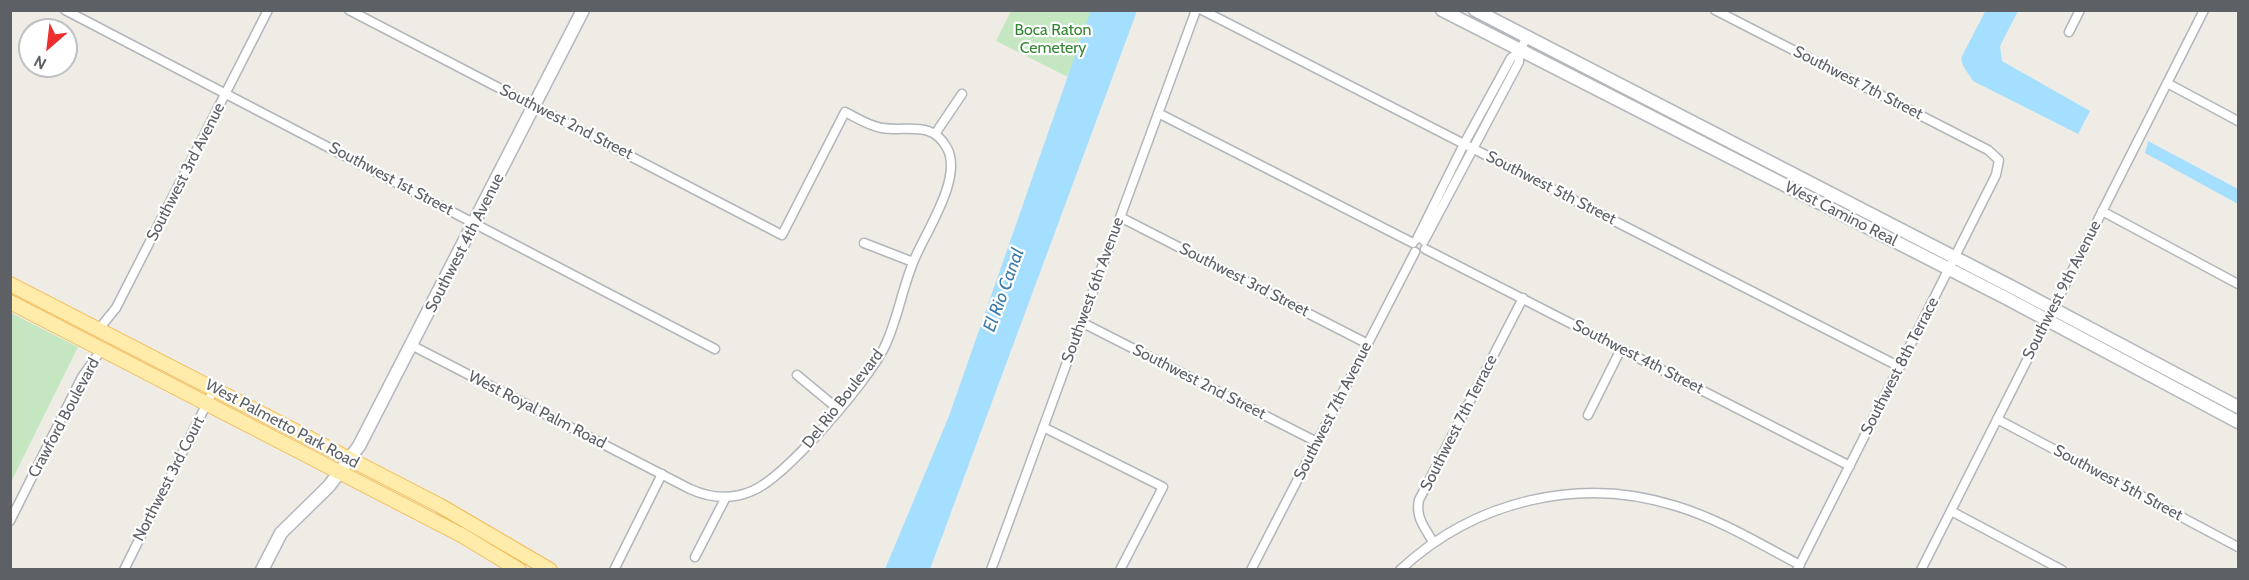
<!DOCTYPE html>
<html>
<head>
<meta charset="utf-8">
<style>
  body { margin:0 }
  #map { position:relative; width:2249px; height:580px; overflow:hidden; background:#efece5; font-family:Cabin,sans-serif }
  canvas { display:block }
  .frame { position:absolute; inset:0; border:12px solid #5d6166; pointer-events:none }
  .north { position:absolute; left:18px; top:18px; width:60px; height:60px; box-sizing:border-box; background:#fff; border:2px solid #bec0c2; border-radius:50%; rotate:208deg; font-size:16px; font-weight:700; line-height:24px; text-align:center; color:#5d6166 }
  .north::after { content:''; display:block; margin:auto; width:21px; height:27px; background:#ed2d2e; clip-path:polygon(50% 0,100% 100%,50% 72%,0 100%) }
</style>
</head>
<body>
<div id="map">
<canvas width="2249" height="580"></canvas>
<div class="frame"></div>
<div class="north">N</div>
</div>
<script>
const ctx = document.querySelector('canvas').getContext('2d');
ctx.lineJoin = 'round';
function paint(path, color) { ctx.fillStyle = color; ctx.fill(path, 'evenodd'); }
function strokePath(path, color, width, dash) { ctx.strokeStyle = color; ctx.lineWidth = width; ctx.lineCap = dash ? 'butt' : 'round'; ctx.setLineDash(dash || []); ctx.stroke(path); }
function label(font, color, halo, rows, align = 'center') {
  ctx.font = font + ' Cabin,sans-serif'; ctx.lineWidth = 4.5; ctx.setLineDash([]); ctx.textBaseline = 'middle'; ctx.strokeStyle = halo; ctx.fillStyle = color; for (const [text, x, y, turn = 0] of rows) {
    ctx.save(); ctx.translate(x, y); ctx.rotate((+turn || 0) * Math.PI / 180); ctx.textAlign = isNaN(turn) ? turn : align; if (halo) ctx.strokeText(text, 0, 0); ctx.fillText(text, 0, 0); ctx.restore();
  }
}
paint(new Path2D(`
  M1011,11H1091L1068,77L996,41Z
  M11,313L78,347L11,482Z`), '#c4e7c1');
paint(new Path2D(`
  M1091,10L1137,11L930,569H885L949,416Z
  M1986,10L2018,11L2000,46L2002,61L2090,111L2078,134L1973,81L1963,66L1961,58Z
  M2148,141L2238,189V204L2145,153Z`), '#a5dfff');
const street = new Path2D(`
  M65,10L715,349
  M349,10L782,235L845,112C857,118 869,126 882,128C907,132 932,120 947,148C963,177 927,230 915,258C902,287 898,320 884,348C867,382 786,477 752,491C731,500 710,498 690,489L413,346
  M1202,10L1900,367
  M1715,10L1988,150L1999,160L1996,175L1797,570
  M2069,32L2080,10
  M2167,83L2238,121
  M1158,113L1413,243
  M935,134L962,94
  M2102,211L2238,284
  M1120,217L1368,344
  M1417,239L1464,144L1511,58L1519,53
  M1424,241L1519,62V53L1526,38
  M864,243L913,262
  M1425,249L1850,466
  M1081,322L1317,442
  M98,330L116,308L268,10
  M797,375L838,409
  M1588,415L1621,349
  M1997,419L2238,547
  M1043,427L1163,487L1120,570
  M1951,511L2062,570
  M10,521L82,377L102,349
  M1433,542C1425,528 1415,517 1419,500L1523,298
  M695,557L726,497
  M124,570L214,389
  M614,570L662,474
  M991,570L1196,10
  M1251,570L1415,252
  M1400,570C1474,501 1579,475 1676,506C1719,519 1760,544 1800,565
  M1921,570L2204,10`);
const secondary = new Path2D(`
  M1442,10L2006,298L2238,422
  M1475,10L2012,287L2238,407
  M262,570L281,533L329,486L359,446L583,10`);
const primary = new Path2D(`
  M10,284L439,505L550,570
  M10,302L463,536L519,570`);
strokePath(street, '#b2b6ba', 11);
strokePath(secondary, '#b4b8bd', 15);
strokePath(primary, '#f4bc59', 16);
strokePath(street, '#fff', 8);
strokePath(secondary, '#fff', 12);
strokePath(primary, '#ffebaa', 14);
label('16px', '#368633', '#fff', [
  ["Boca Raton",1053,30],
  ["Cemetery",1053,48]
]);
label('16px', '#5d6166', '#fff', [
  ["Southwest 7th Street",1858,83,27],
  ["Southwest 2nd Street",566,122,27],
  ["Southwest 3rd Avenue",186,172,-63],
  ["Southwest 1st Street",391,179,28],
  ["Southwest 5th Street",1551,188,27],
  ["West Camino Real",1841,214,27],
  ["Southwest 4th Avenue",465,243,-63],
  ["Southwest 3rd Street",1244,280,27],
  ["Southwest 6th Avenue",1093,290,-70],
  ["Southwest 9th Avenue",2062,290,-63],
  ["Southwest 4th Street",1638,357,27],
  ["Southwest 8th Terrace",1900,366,-63],
  ["Southwest 2nd Street",1199,382,27],
  ["Del Rio Boulevard",843,399,-52],
  ["West Royal Palm Road",537,410,27],
  ["Southwest 7th Avenue",1333,411,-63],
  ["Crawford Boulevard",64,418,-62],
  ["Southwest 7th Terrace",1459,423,-63],
  ["West Palmetto Park Road",282,424,28],
  ["Northwest 3rd Court",169,479,-63],
  ["Southwest 5th Street",2118,483,28]
]);
label('italic 18px', '#3c7bab', '#fff', [
  ["El Rio Canal",1004,290,-70]
]);
</script>
</body>
</html>
